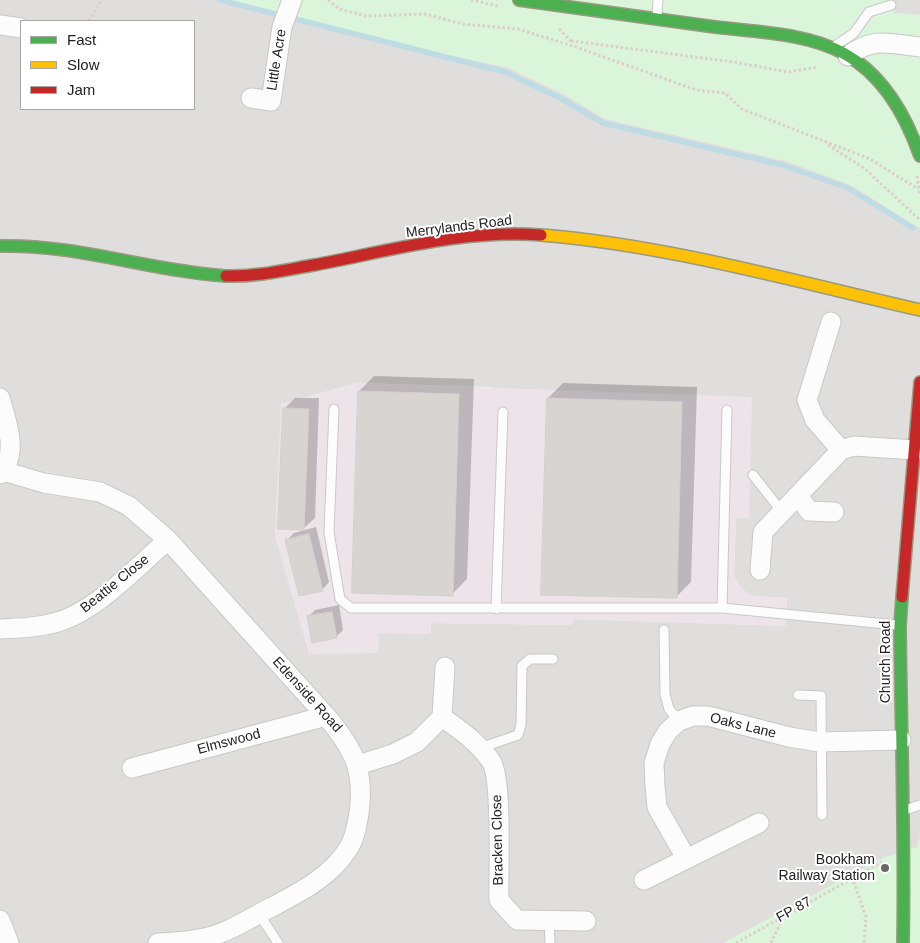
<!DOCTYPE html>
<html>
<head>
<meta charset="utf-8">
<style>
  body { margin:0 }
  #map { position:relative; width:920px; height:943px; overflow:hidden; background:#f0eeeb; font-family:Arial,sans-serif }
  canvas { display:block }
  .legend { position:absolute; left:20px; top:20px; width:175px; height:90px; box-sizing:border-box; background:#fff; border:1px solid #a7a7a7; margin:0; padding:6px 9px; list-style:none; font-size:15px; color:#222 }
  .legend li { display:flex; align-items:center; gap:10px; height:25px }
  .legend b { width:25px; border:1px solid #a7a7a7 }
</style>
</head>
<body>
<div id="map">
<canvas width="920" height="943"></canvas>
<ul class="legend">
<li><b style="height:6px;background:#4caf50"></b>Fast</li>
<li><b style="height:6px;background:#ffc107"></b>Slow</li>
<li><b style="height:6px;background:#c62828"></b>Jam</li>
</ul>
</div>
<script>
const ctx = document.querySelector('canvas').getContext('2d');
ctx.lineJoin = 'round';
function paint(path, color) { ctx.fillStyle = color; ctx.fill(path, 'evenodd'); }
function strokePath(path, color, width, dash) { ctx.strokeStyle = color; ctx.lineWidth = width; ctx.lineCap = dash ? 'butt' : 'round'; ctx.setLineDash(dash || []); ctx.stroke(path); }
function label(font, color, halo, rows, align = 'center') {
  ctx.font = font + ' Arial,sans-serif'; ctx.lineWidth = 4; ctx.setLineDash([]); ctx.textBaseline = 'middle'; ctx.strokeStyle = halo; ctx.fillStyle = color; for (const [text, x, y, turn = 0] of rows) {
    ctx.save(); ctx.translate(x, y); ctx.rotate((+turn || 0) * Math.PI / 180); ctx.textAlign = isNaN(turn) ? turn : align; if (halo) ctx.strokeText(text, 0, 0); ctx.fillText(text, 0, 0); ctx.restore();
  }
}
paint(new Path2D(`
  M0,0H231L404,45L509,68L565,95L606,119L786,161L851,185L920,228V943H0ZM21,21H194V109H21ZM357,383L492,387L749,518L736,517L734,576L741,589L752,596L787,598L786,626L573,619L572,625L431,623L430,634L378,633V653L281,404Z
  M895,0H920V15L893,13Z`), '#dfdedc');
paint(new Path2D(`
  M357,383L752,397L749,518H736L734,576L741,588L752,596L787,598L786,626L573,619L572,625L431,623V634L379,633L378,653L309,654L275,536L281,404Z`), '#ede4e9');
paint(new Path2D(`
  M231,0H895L894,13L920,15V228L851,185L786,161L606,119L565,95L509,68L404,45Z
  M920,836V943H723L882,858L917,847Z`), '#daf5da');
paint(new Path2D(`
  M920,568V836L919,837L916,699Z`), '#e0dfde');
paint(new Path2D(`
  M374,376L474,379L467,579L452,594L359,391Z
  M563,383L697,387L691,582L676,597L548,398Z
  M295,398H319L315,518L303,529L284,409Z
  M316,527L329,582L322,590L287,540L294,533Z
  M339,605L343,630L336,637L308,617L315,610Z`), '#0003');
strokePath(new Path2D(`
  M220,0L505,72L560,98L603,123L782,165L848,188L913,228`), '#bfdbe3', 5.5);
const building = new Path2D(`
  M358,391L459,394L453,596L352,593Z
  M547,398L682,402L677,598L541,595Z
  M283,408L309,409L304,530L278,529Z
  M309,534L323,591L299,596L285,540Z
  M332,612L337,638L312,643L307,616Z`);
paint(building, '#d7d4d2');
strokePath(building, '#d3d0cc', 1);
const lane = new Path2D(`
  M657,16L658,0
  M835,46L854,33L869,12L891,5
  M334,409L329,532L340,599L351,608H722L897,625
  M753,475L782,512
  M722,608L727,410
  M496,609L503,412
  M664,630L665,694L669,709L679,721
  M798,695L821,696L822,815
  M480,748L518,735L521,725L522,666L530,659H553
  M905,810L920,805
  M259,914L278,943
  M549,920L550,943`);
const street = new Path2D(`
  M0,25L21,28
  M848,56C874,36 890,44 920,47
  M251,98L271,101L282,27L292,0
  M831,322L807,400L815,420L841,450
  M0,398C7,422 19,454 0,474
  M3,471L44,483L100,492L129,506L168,540L326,716C353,748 365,769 359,813C357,825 355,839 348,849C330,878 295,895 266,910C247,920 225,934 204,938C189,942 173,942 158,943
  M799,497L809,511L834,512
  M760,570L763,532L841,450L854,446L915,450
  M0,629C18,628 36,628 54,623C96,612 135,568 168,540
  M442,717L445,667
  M358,765L393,754L417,742L442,717C460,730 478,742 491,761C503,779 498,873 499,900L517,920L586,921
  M132,768L326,716
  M686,858L657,807L655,786L654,763L660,744L668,731L679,721L693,716H708L789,737L820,742L901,740
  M644,880L759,823
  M0,920L9,943`);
const fast = new Path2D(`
  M519,0C584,9 650,18 715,27C757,32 807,33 845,54C883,75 906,116 920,156
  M0,246C77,244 150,271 226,276
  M902,597L900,626C901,732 905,837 903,943`);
const slow = new Path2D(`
  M541,235C667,245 797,282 920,310`);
const jam = new Path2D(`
  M226,276C256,277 285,270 314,265C389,251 464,229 541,235
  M902,597L920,382`);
strokePath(lane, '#c9c8c7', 11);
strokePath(street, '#c9c8c7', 21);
strokePath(fast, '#999a82', 14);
strokePath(slow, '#999a82', 14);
strokePath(jam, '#999a82', 14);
strokePath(new Path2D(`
  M328,0L339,9L367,16L425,14L463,24L518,29L576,47L696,90L725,93L742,109L870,159L918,189
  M471,0L498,6
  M89,21L101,0
  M559,29L572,42
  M571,41L734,62L788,72L818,67
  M828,145L864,168L920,220
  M917,176L920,195
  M852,877L866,917L864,943
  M736,943L882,862
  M771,943L784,915`), '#dccecd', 3, [2.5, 2.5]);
strokePath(lane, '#fdfcfc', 9);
strokePath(street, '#fdfcfc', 19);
strokePath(fast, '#4caf50', 11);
strokePath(slow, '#ffc107', 11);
strokePath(jam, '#c62828', 11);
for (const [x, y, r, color] of [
  [885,868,5,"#6a6968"]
]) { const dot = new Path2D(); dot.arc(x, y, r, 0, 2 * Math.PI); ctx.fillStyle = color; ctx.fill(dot); strokePath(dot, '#fff', 2); }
label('14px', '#222', '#fff', [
  ["Little Acre",277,60,-81],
  ["Merrylands Road",459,227,-7],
  ["Beattie Close",115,584,-39],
  ["Church Road",886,662,-90],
  ["Edenside Road",307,695,48],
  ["Oaks Lane",743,726,14],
  ["Elmswood",229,742,-15],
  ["Bracken Close",498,840,-91],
  ["FP 87",794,910,-29]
]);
label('14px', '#222', '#fff', [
  ["Bookham",875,860],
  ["Railway Station",875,876]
], 'right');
</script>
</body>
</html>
